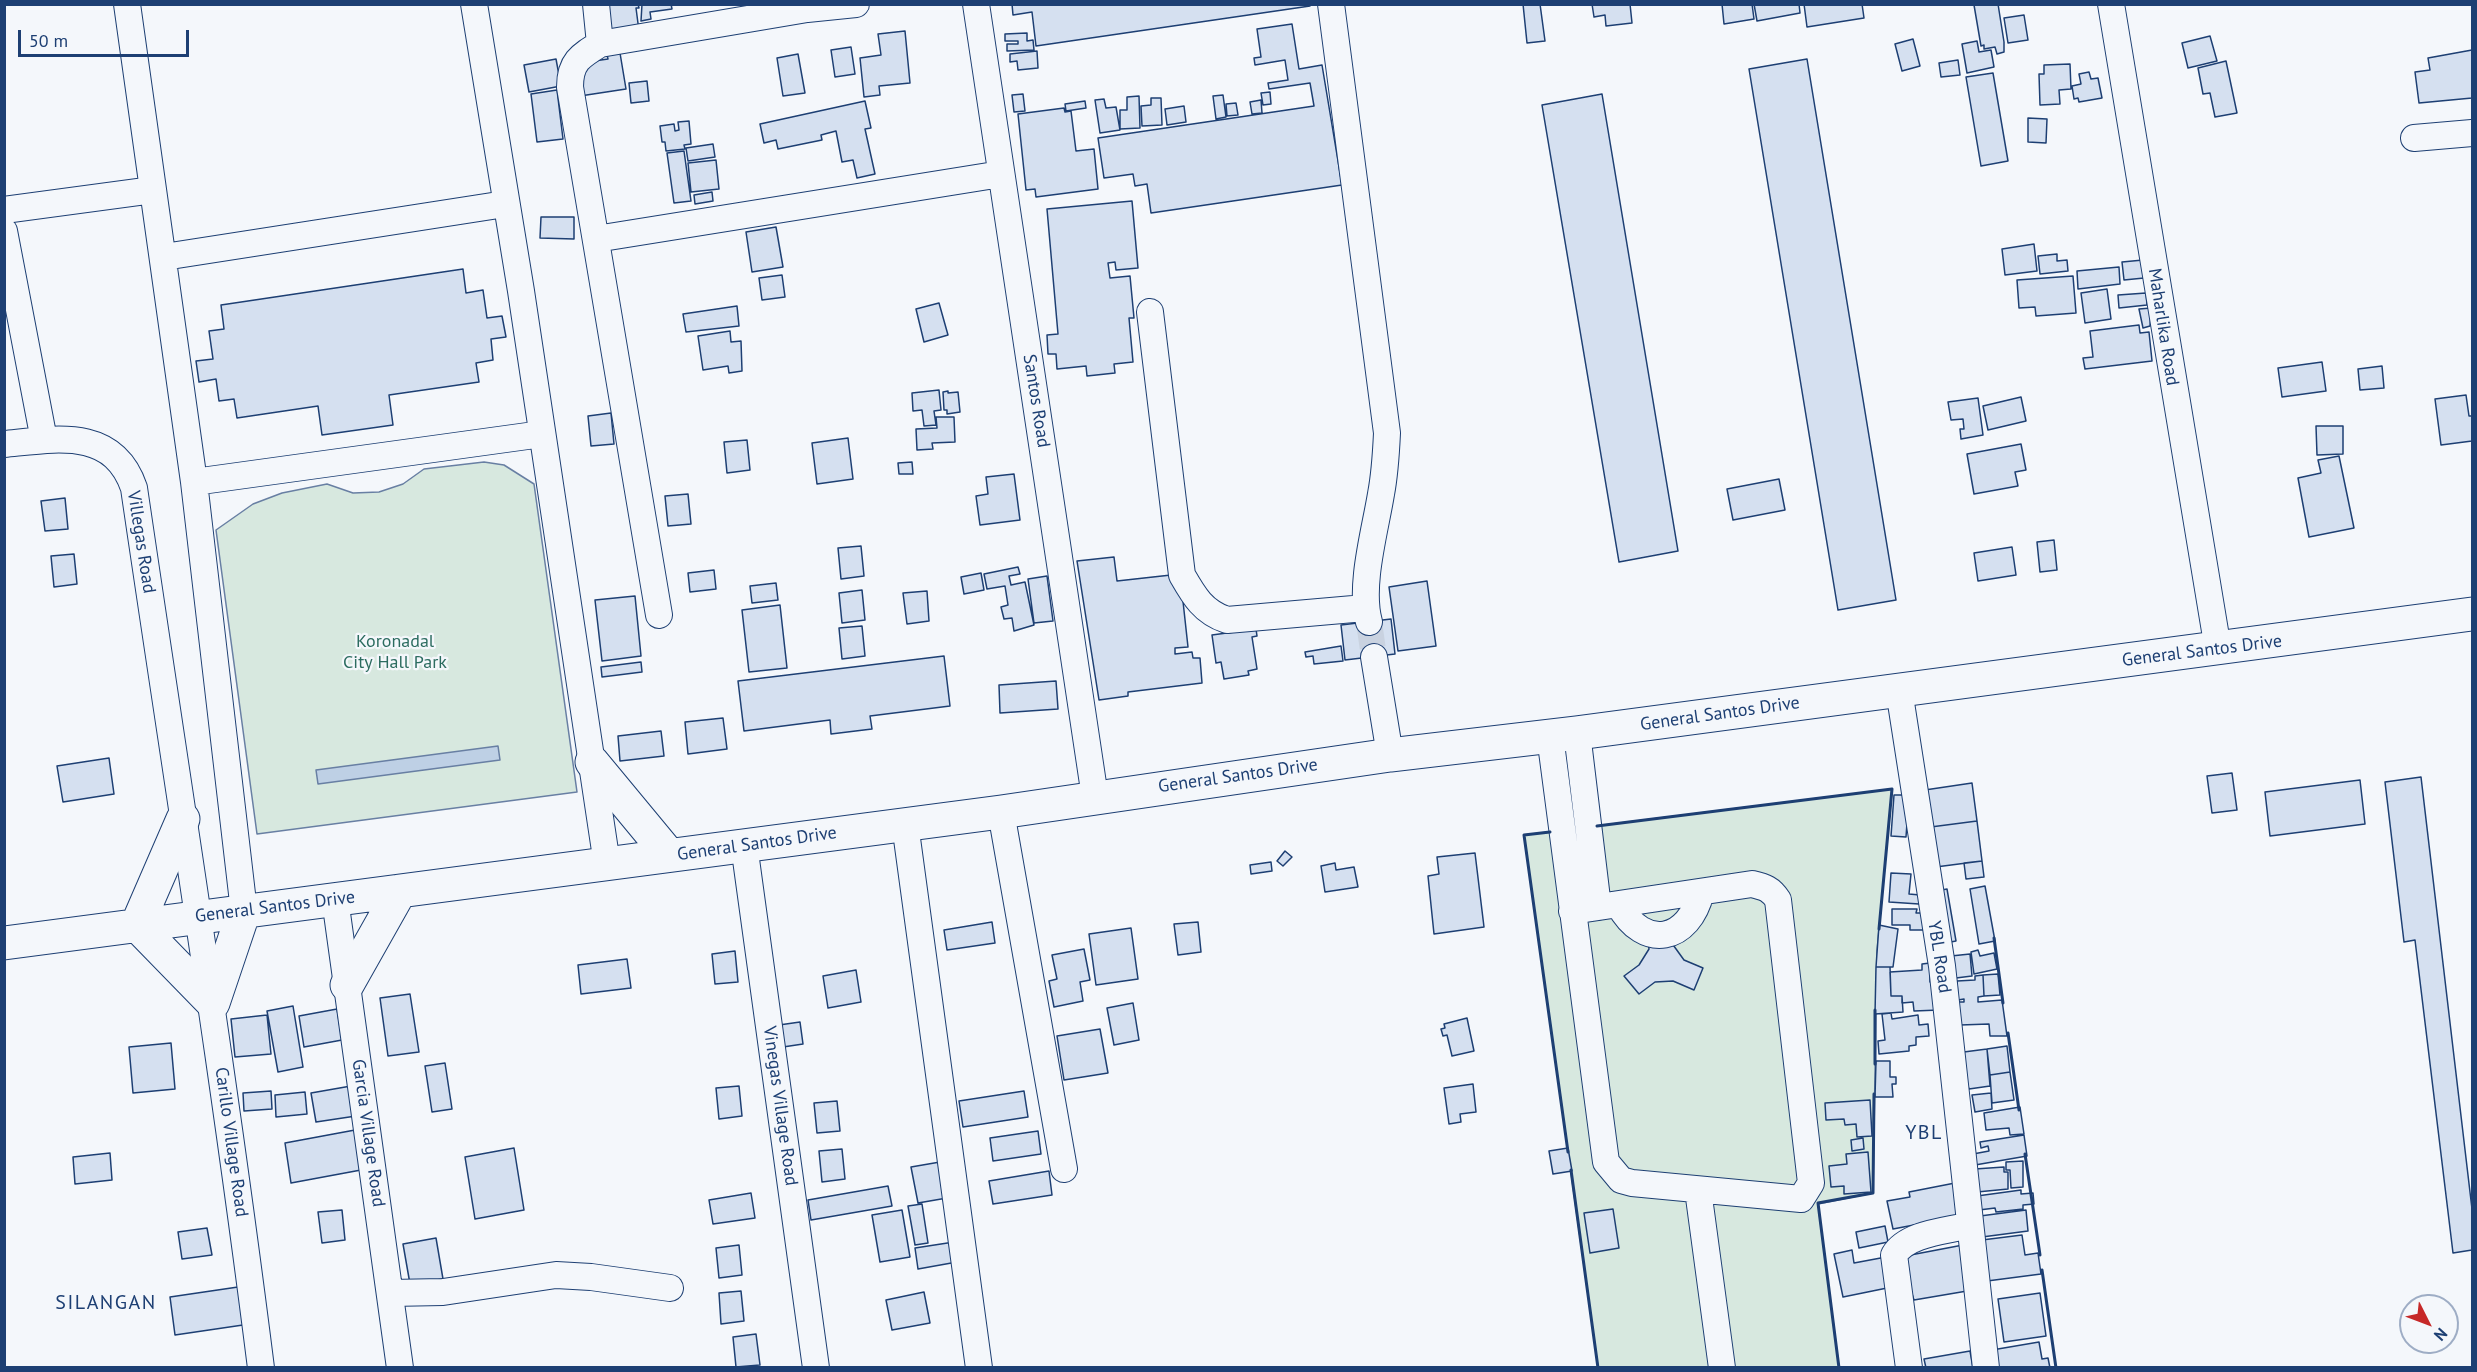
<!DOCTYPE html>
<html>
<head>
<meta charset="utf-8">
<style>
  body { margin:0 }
  #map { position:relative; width:2477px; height:1372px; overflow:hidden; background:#f4f7fb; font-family:"PT Sans",sans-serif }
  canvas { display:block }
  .frame { position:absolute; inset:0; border:6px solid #1d3f73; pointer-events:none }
  .north { position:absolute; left:2399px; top:1294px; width:60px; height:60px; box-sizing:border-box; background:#f4f7fb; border:2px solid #9eadc5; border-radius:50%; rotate:132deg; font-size:16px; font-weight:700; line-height:24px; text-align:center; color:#1d3f73 }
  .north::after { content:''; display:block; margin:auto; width:21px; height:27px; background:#c62828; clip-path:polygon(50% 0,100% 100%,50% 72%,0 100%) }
  .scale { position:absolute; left:18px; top:30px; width:171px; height:27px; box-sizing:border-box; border:3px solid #1d3f73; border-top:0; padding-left:8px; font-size:18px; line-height:21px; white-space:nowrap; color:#1d3f73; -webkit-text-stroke:4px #f4f7fb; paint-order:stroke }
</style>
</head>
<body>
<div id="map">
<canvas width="2477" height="1372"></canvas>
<div class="frame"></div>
<div class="north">N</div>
<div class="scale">50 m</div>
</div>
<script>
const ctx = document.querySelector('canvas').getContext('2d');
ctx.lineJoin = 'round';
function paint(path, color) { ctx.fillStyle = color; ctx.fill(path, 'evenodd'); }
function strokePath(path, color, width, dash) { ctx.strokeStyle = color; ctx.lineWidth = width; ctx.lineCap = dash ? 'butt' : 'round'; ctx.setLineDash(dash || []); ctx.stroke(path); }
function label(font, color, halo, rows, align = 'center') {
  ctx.font = font + ' "PT Sans",sans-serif'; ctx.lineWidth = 4.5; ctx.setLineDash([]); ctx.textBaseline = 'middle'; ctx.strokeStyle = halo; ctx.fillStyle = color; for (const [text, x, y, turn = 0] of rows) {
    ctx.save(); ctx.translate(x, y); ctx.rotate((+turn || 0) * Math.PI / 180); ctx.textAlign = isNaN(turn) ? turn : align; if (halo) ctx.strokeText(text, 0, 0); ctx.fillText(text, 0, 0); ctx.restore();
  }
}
const green = new Path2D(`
  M484,462L504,465L534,484L577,792L257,834L216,530L253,504L282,493L327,484L353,493L379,492L403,484L424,469Z
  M1892,789L1877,951L1873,1193L1818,1204L1839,1367H1598L1524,835Z`);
paint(green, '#d7e8df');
strokePath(green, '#687fa3', 1.5);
const water = new Path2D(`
  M498,746L500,760L318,784L316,770Z`);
paint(water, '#bed0e5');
strokePath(water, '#687fa3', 1.5);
const building = new Path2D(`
  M603,4H638L639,8H636L639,31L608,35Z
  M642,4H671L672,9L650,12L651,19L641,21Z
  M1012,4H1310V6L1036,46L1032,12L1013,15Z
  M1523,4H1540L1545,41L1527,43Z
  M1592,4H1630L1632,23L1606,26L1605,15L1594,17Z
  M1722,4H1752L1754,19L1724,24Z
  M1754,4H1799L1800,13L1757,21Z
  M1804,4H1862L1864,18L1807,27Z
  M1998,4L2004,42V52L1997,54L1995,47L1984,49V45L1981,46L1974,5Z
  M2024,15L2028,40L2008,43L2004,18Z
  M1292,24L1299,69L1322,65L1342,185L1151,213L1147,184L1135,186L1133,174L1104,178L1098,138L1314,106L1310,83L1269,89L1268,83L1288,80L1285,60L1255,65L1254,58L1261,57L1257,29Z
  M905,31L910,83L879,86L880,95L864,97L860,58L881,55L878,34Z
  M1027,33V41L1033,40L1034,50L1007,51V44H1018V41H1005V34Z
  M2210,36L2217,61L2188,68L2182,43Z
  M1913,39L1920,66L1902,71L1895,44Z
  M1977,41L1979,52L1991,50L1994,67L1967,73L1962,44Z
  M851,47L855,74L835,77L831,50Z
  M2472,50V98L2419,103L2415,72L2430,70L2428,58Z
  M1037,51L1038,68L1018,70L1017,61L1010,62V54Z
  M620,53L626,89L580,96V63L608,59L607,55Z
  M798,54L805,93L783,96L777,58Z
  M556,59L561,86L529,92L524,65Z
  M1807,59L1896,600L1838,610L1749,69Z
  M1958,60L1960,75L1941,77L1939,63Z
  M2226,61L2237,113L2215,117L2210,93L2203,94L2198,68Z
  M2070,64L2071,89L2059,90L2060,104L2040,105L2039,74H2044V65Z
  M2089,72L2091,79L2098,78L2102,98L2079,102L2078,98L2074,99L2072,86L2081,84L2079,74Z
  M1993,73L2008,161L1981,166L1966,77Z
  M647,81L649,101L631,103L629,83Z
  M557,90L563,139L537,142L531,94Z
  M1270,92L1271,104L1263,105L1261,93Z
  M1023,94L1025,111L1014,112L1012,95Z
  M1602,94L1678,551L1619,562L1542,105Z
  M1223,95L1226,117L1216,119L1213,96Z
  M1139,96L1140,128L1120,129V110H1127V97Z
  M1151,98H1161L1162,125L1142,126L1141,106L1151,105Z
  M1104,99L1106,108L1116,107L1120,130L1100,133L1095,100Z
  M1261,100L1262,113L1252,114L1250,102Z
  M865,101L871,128L865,129L875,174L857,178L853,160L842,162L836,131L821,135L822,140L778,149L776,140L764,143L760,124Z
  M1085,101L1086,108L1066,111L1065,104Z
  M1236,103L1238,115L1227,116L1226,104Z
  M1184,106L1186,122L1167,125L1165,109Z
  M1064,108L1065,112L1071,111L1076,151L1094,149L1098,189L1036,197L1035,189L1026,190L1018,114Z
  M2028,118L2047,119L2046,143L2028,142Z
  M689,121L691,144L684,145L685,149L666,151L665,142H662L660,126L674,124L675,131L679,130L678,122Z
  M713,144L715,157L688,161L686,148Z
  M684,151L691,201L674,203L667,153Z
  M716,160L719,189L691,192L688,163Z
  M712,192L713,201L695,204L694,195Z
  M1132,201L1138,268L1116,270L1115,262L1108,263L1110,278L1130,276L1134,318H1129L1133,362L1114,364L1115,373L1087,376L1086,366L1057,369L1056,354H1048L1047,335L1058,334L1047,209Z
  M541,217H574V239L540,238Z
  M776,227L783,267L752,272L746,232Z
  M2034,244L2037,271L2005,275L2002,249Z
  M2057,254V261L2067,260L2068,271L2040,274L2038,256Z
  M2143,260L2144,278L2124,280L2122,262Z
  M2119,267L2120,284L2078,289L2077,271Z
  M463,269L466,293L483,290L487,318L502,316L506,337L491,339L493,360L476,363L479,382L389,395L393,425L322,435L318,406L237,418L234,399L219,401L216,379L199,382L196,361L213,359L209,331L224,329L221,305Z
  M782,275L785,297L762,300L759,278Z
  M2073,276L2076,313L2036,316L2035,307L2019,308L2017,280Z
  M2107,289L2111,319L2085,323L2081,293Z
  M2146,293L2147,305L2119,308L2118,295Z
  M939,303L948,335L924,342L916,309Z
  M737,306L739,326L686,332L683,314Z
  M2151,308L2150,326L2143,328L2139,309Z
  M2139,325L2140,333L2149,332L2152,361L2085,369L2083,358L2093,357L2090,331Z
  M730,331L731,342L741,341L742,371L729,373L728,366L703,370L698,336Z
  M2322,362L2326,391L2282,397L2278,368Z
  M2382,366L2384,388L2360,390L2358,369Z
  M939,390L941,410L934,411L936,425L924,426L922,410L913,411L912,393Z
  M948,391V393L958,392L960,412L947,414V410H944L943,392Z
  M2466,395L2469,416H2472V441L2441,445L2435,399Z
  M2021,397L2026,421L1988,430L1983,406Z
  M1978,398L1983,435L1961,439L1960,429H1964L1963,419L1951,420L1948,402Z
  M611,413L614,444L591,446L588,416Z
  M936,417H954L955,442L932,443L933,449L917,450L916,429L937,428Z
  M2316,426H2343V454L2317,455Z
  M848,438L853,479L817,484L812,443Z
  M747,440L750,470L727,473L724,442Z
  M2021,444L2026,470L2015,472L2018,486L1974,494L1967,454Z
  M2339,456L2354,528L2309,537L2298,478L2321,473L2318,460Z
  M912,462L913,474H899L898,463Z
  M1014,474L1020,520L980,525L976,496L988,494L986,477Z
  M1779,479L1785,510L1733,520L1727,489Z
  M688,494L691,524L668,526L665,496Z
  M65,498L68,529L45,531L41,501Z
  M2054,540L2057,570L2040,572L2037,542Z
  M861,546L864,576L841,579L838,548Z
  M2012,547L2016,575L1978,581L1974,553Z
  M74,554L77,584L54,587L51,556Z
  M1114,557L1117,581L1180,574L1188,647L1175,648V654L1192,652L1193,658H1200L1202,683L1128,692V696L1099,700L1077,561Z
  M1018,567L1020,574L1009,576L1011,585L1025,582L1034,625L1014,631L1012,618L1004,619L1001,607L1008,605L1005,586L987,589L984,574Z
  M714,570L716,589L690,592L688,573Z
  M981,573L984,590L964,594L961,577Z
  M1047,576L1053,621L1034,623L1028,579Z
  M1427,581L1436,646L1398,651L1389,587Z
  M776,583L778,600L752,603L750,586Z
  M862,590L865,620L842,623L839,593Z
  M927,591L929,621L907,624L903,593Z
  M635,596L641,656L602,661L595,600Z
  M780,605L787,668L749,672L742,610Z
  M1391,619L1395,654L1345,660L1341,625Z
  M862,626L865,656L842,659L839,628Z
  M1256,629L1257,636L1252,637L1257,669L1248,671L1249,675L1224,679L1221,662L1216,663L1212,635Z
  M1341,646L1343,661L1314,664L1313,656L1306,657L1305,652Z
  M944,656L950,706L870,716L872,729L831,734L830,720L744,731L738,681Z
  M641,662L642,672L602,677L601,667Z
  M1056,681L1058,709L1000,713L999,685Z
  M723,718L727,749L688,754L685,722Z
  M661,731L664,756L620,761L618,736Z
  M109,758L114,794L63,802L57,766Z
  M2232,773L2237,810L2212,813L2207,776Z
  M2421,777L2472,1209V1250L2453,1253L2415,940L2404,942L2385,782Z
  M2360,780L2365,824L2270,836L2265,792Z
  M1972,783L1977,821L1923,828L1918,791Z
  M1894,795H1909L1906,837L1891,836Z
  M1977,821L1982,861L1928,868L1923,828Z
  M1285,851L1292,857L1283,866L1277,861Z
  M1475,853L1484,927L1434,934L1428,876L1439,874L1437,857Z
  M1982,861L1984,877L1966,879L1964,863Z
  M1271,862L1272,871L1251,874L1250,865Z
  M1335,863L1336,870L1354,867L1358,887L1325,892L1321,866Z
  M1891,873L1911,874L1909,894L1920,895L1919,904L1889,902Z
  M1985,886L1995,941L1979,944L1970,889Z
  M1947,889L1956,941L1940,944L1931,892Z
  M1892,909H1917L1916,913H1925V930H1910V925H1892Z
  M992,922L995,943L947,950L944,930Z
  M1198,922L1201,952L1178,955L1174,924Z
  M1879,925L1898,929L1893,967H1876Z
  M1646,926L1671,942L1684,960L1703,968L1694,990L1673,981L1655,982L1639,994L1624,976L1639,965L1649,949Z
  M1131,928L1138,979L1096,985L1089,934Z
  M1084,949L1090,980L1080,982L1083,1001L1054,1007L1049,981L1057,979L1052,955Z
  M1978,950L1980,956L1994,953L1997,969L1974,974L1971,952Z
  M735,951L738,982L715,984L712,954Z
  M1970,954L1972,976L1948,979L1951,956Z
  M627,959L631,988L581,994L578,965Z
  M1930,963V982L1937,981L1939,1010L1914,1011L1913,1002L1902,1003V996H1891L1890,972L1922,970V964Z
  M1876,967H1890L1891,996H1902L1903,1012L1875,1014Z
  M856,970L861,1002L828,1008L823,976Z
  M1998,974L2000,995L1984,996L1983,975Z
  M1983,975L1984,996L1978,997V1002L2002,1000L2007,1036H1990L1989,1024L1960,1025L1958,1002H1964V999L1958,1000L1957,981L1975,980V976Z
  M410,994L419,1052L388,1056L380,998Z
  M1133,1003L1139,1040L1114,1045L1107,1008Z
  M293,1006L303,1067L278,1072L267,1011Z
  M337,1009L342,1040L304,1047L299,1016Z
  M1891,1013L1892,1019L1918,1015L1919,1025L1928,1024L1929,1036L1916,1037V1045L1909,1046V1051L1879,1054L1878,1041L1885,1040L1882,1014Z
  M267,1015L271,1054L235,1057L231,1019Z
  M1467,1018L1474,1051L1452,1056L1447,1035L1443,1036L1441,1029L1445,1028L1444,1024Z
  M800,1022L803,1044L783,1047L779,1025Z
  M1100,1029L1108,1073L1064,1080L1057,1036Z
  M171,1043L175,1089L133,1093L129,1047Z
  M2007,1046L2010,1072L1990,1075L1987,1049Z
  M1987,1049L1990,1086L1969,1089L1956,1053Z
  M1876,1061H1890V1077H1896V1084H1892L1893,1097H1875Z
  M445,1063L452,1109L432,1112L425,1066Z
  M2010,1072L2014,1100L1992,1103L1990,1075Z
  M1473,1084L1476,1112L1460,1114L1461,1122L1449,1124L1444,1088Z
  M351,1086L356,1116L316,1122L311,1093Z
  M739,1086L742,1116L719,1119L716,1088Z
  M271,1091L272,1109L244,1111L243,1093Z
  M1024,1091L1028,1117L963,1127L959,1101Z
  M305,1092L307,1114L276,1117L275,1095Z
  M1991,1093L1992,1109L1975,1112L1972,1095Z
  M1870,1100L1872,1136L1857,1137L1856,1124L1845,1125L1844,1119L1826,1120L1825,1103Z
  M837,1101L840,1131L817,1133L814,1103Z
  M2020,1107L2024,1134L2010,1135L2009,1128L1986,1130L1984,1113Z
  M355,1130L361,1170L291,1183L285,1143Z
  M1038,1131L1041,1154L993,1161L990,1138Z
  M2024,1135L2027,1156L1975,1165L1973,1154L1989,1151L1988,1146L1981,1148L1980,1142Z
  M1863,1138L1864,1149L1852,1151L1851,1140Z
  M514,1148L524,1210L475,1219L465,1157Z
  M1568,1148L1572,1171L1553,1174L1549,1151Z
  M842,1149L845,1179L822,1182L819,1151Z
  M1868,1152L1871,1192L1844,1194V1186L1831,1187L1829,1166L1847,1164L1846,1154Z
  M110,1153L112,1180L75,1184L73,1157Z
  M2023,1161V1187L2011,1188L2010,1170H2006V1162Z
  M940,1162L947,1198L918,1203L911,1167Z
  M2004,1167V1172H2008V1189L1977,1192L1975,1169Z
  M1049,1171L1052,1195L993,1204L989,1181Z
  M1955,1183L1961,1216L1893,1229L1887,1201L1910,1197L1909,1192Z
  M888,1186L892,1206L811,1220L808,1200Z
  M2021,1190V1194L2033,1193L2034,1204L2023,1205V1209L1996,1212L1995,1208L1979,1210L1977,1196Z
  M751,1193L755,1218L713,1224L709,1200Z
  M922,1204L928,1243L915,1245L908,1206Z
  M1613,1209L1619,1248L1590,1253L1584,1213Z
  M342,1210L345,1240L322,1243L318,1212Z
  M902,1210L910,1257L880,1262L872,1215Z
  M2026,1210L2028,1231L1982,1237L1980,1216Z
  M1885,1226L1888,1242L1859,1248L1856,1232Z
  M207,1228L212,1255L182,1259L178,1232Z
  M2022,1235L2025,1255L2038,1253L2041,1274L1987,1281L1982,1240Z
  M436,1238L443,1279L410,1284L403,1244Z
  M954,1242L957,1262L918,1269L915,1248Z
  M739,1245L742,1275L719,1278L716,1248Z
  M1963,1245L1973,1290L1914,1300L1900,1257Z
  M1852,1250L1854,1263L1886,1257L1892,1287L1843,1297L1834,1254Z
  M238,1287L243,1325L175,1335L170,1297Z
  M741,1291L744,1321L721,1324L719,1293Z
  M924,1292L930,1323L892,1330L886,1300Z
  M2040,1293L2046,1336L2004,1342L1998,1299Z
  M756,1334L760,1365L736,1367L733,1337Z
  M2039,1342L2042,1359L2048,1358L2050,1368H1995L1992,1350Z
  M1970,1351L1973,1368H1926L1924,1359Z`);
paint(building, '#d5e0f0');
strokePath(building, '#1d3f73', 1.5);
strokePath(new Path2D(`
  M1369,622L1374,657`), '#c9d2e0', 26, [26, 13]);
const minor = new Path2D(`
  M127,4L194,482L244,911
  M474,4L521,291L607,864
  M596,4L600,44L807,9L856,4
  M976,4L1095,797
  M1331,4L1387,433C1386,454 1385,473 1381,494C1375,531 1359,586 1369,622
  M2111,4L2218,649
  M600,44C580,56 570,62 570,87L659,615
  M2414,138L2472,133
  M4,210L153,190
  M4,231L44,440
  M596,239L1001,174
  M164,257L505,204
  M1150,312L1182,575C1194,596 1203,612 1227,620L1365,608
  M4,444C56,439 113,427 134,488C177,781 224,1074 261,1368
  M194,482L542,434
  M1374,657L1390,755
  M1899,690L1942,966L1986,1368
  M1577,733L1598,907
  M1550,736L1606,1162L1621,1180L1632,1183L1801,1199L1811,1183L1778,900C1771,889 1765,887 1752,884L1572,911
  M1001,812L1064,1169
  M905,824L979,1368
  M744,845L816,1368
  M335,899L400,1368
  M1619,905C1644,951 1689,942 1701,892
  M1698,1190L1722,1368
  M390,1293L443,1292L556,1275L591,1277L670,1288
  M1909,1368L1894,1255C1907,1233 1947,1231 1970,1225`);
const highway = new Path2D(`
  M592,762L669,855
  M137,925L213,1003L244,911
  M137,925L183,819
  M4,943L1001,812L1390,755L1577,733L2472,614
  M347,985L400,891`);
strokePath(minor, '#1d3f73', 28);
strokePath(highway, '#1d3f73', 35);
strokePath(minor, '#f4f7fb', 26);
strokePath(highway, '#f4f7fb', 33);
strokePath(new Path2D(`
  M1597,826L1892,789L1879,929
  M1550,832L1524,835L1568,1152
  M1994,938L2003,1003
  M2008,1033L2019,1110
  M1875,1064V1010
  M2025,1154L2040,1255
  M1571,1170L1598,1368
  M2042,1270L2056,1368
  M1839,1368L1818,1203L1873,1193L1874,1094`), '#1d3f73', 3);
label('18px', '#1d3f73', '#f4f7fb', [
  ["Maharlika Road",2163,327,81],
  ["Santos Road",1036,401,81],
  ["Villegas Road",141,542,81],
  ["General Santos Drive",2202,651,-7],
  ["General Santos Drive",1720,714,-8],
  ["General Santos Drive",1238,776,-8],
  ["General Santos Drive",757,844,-8],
  ["General Santos Drive",275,907,-7],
  ["YBL Road",1939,957,81],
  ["Vinegas Village Road",780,1106,82],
  ["Garcia Village Road",368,1133,82],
  ["Carillo Village Road",231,1142,82]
]);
label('18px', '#2c6c60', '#f4f7fb', [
  ["Koronadal",395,642],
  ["City Hall Park",395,663]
]);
ctx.letterSpacing = '1.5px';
label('20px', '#1d3f73', '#f4f7fb', [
  ["YBL",1924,1133],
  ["SILANGAN",106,1303]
]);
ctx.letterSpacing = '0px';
</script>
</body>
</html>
